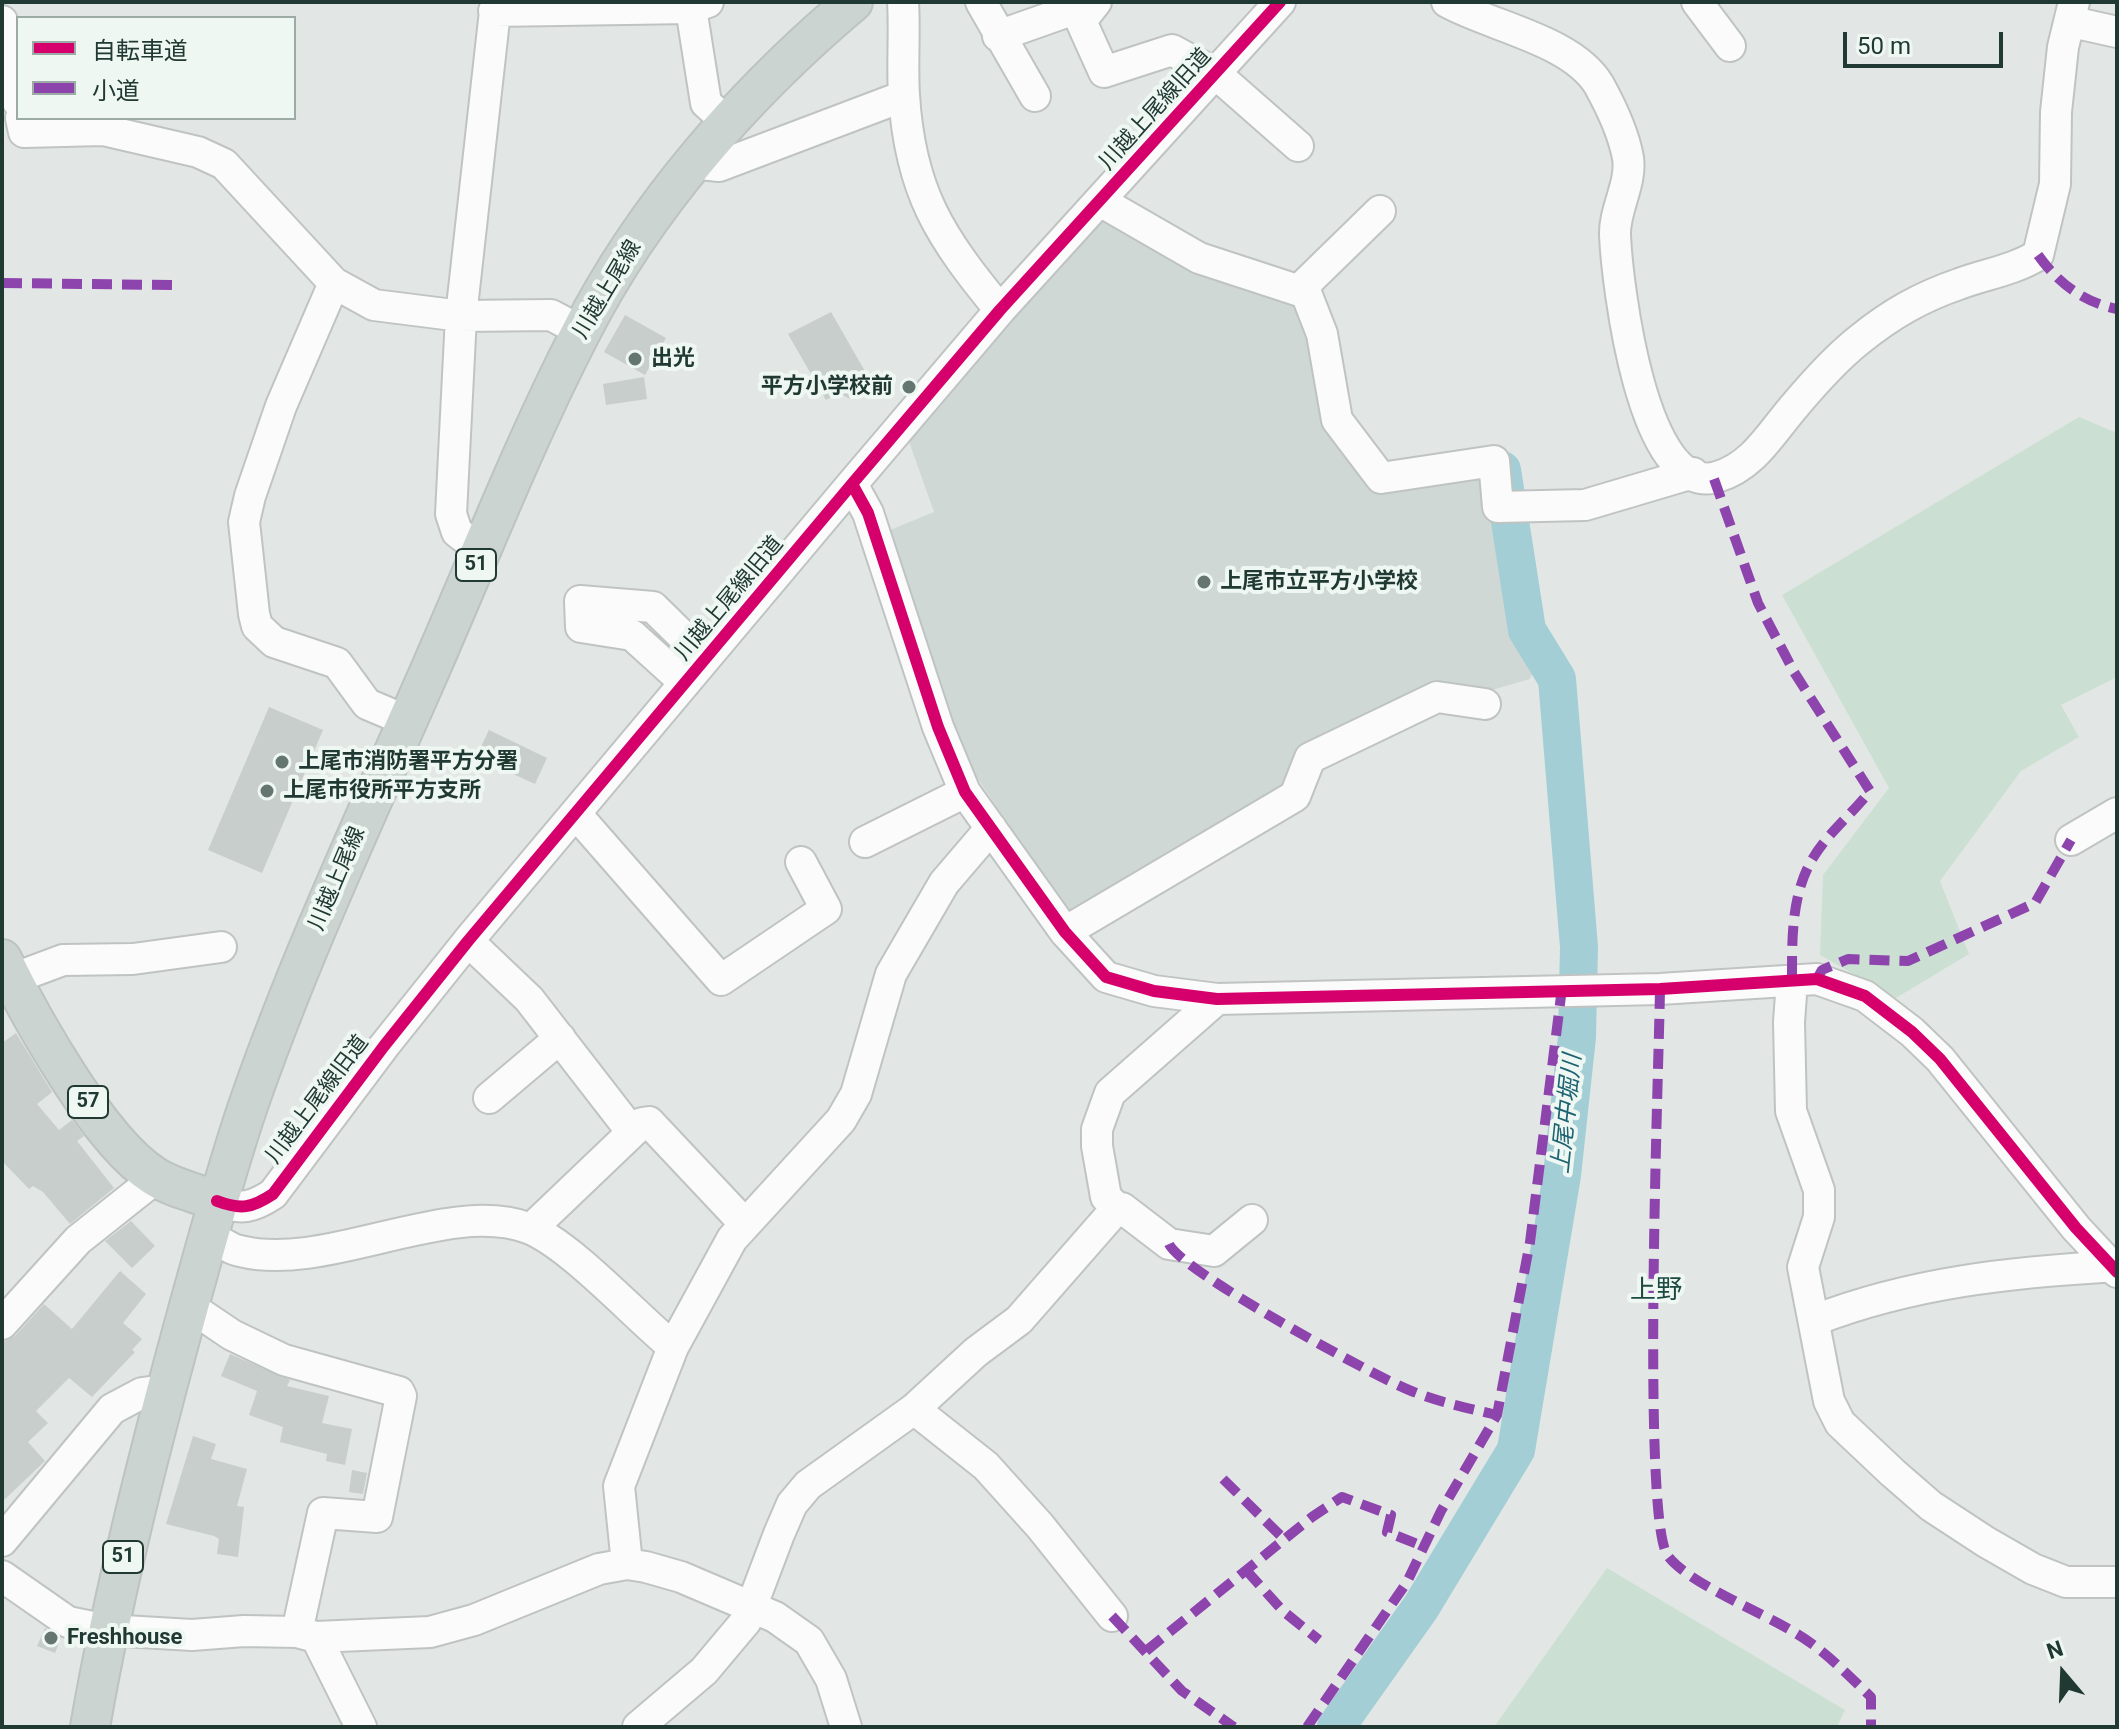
<!DOCTYPE html>
<html>
<head>
<meta charset="utf-8">
<style>
  body { margin:0 }
  #map { position:relative; width:2119px; height:1729px; overflow:hidden; background:#e2e7e5; font-family:Roboto,"Noto Sans JP",sans-serif }
  canvas { display:block }
  .frame { position:absolute; inset:0; border:4px solid #213933; pointer-events:none }
  .legend { position:absolute; left:16px; top:16px; width:280px; height:104px; box-sizing:border-box; background:#eff7f3; border:2px solid #9daba6; margin:0; padding:10px 14px; list-style:none; font-size:24px; color:#213933 }
  .legend li { display:flex; align-items:center; gap:16px; height:40px }
  .legend b { width:40px; border:2px solid #9daba6 }
  .north { position:absolute; left:2023px; top:1633px; width:80px; height:80px; -webkit-text-stroke:6px #eff7f3; paint-order:stroke; rotate:341deg; font-size:22px; font-weight:700; line-height:32px; text-align:center; color:#213933 }
  .north::after { content:''; display:block; margin:auto; width:28px; height:36px; background:#213933; clip-path:polygon(50% 0,100% 100%,50% 72%,0 100%) }
  .scale { position:absolute; left:1843px; top:32px; width:160px; height:36px; box-sizing:border-box; border:4px solid #213933; border-top:0; padding-left:10px; font-size:24px; line-height:28px; white-space:nowrap; color:#213933; -webkit-text-stroke:6px #eff7f3; paint-order:stroke }
</style>
</head>
<body>
<div id="map">
<canvas width="2119" height="1729"></canvas>
<div class="frame"></div>
<ul class="legend">
<li><b style="height:10px;background:#d6006c"></b>自転車道</li>
<li><b style="height:10px;background:#8e44ad"></b>小道</li>
</ul>
<div class="north">N</div>
<div class="scale">50 m</div>
</div>
<script>
const ctx = document.querySelector('canvas').getContext('2d');
ctx.lineJoin = 'round';
function paint(path, color) { ctx.fillStyle = color; ctx.fill(path, 'evenodd'); }
function strokePath(path, color, width, dash) { ctx.strokeStyle = color; ctx.lineWidth = width; ctx.lineCap = dash ? 'butt' : 'round'; ctx.setLineDash(dash || []); ctx.stroke(path); }
function label(font, color, halo, rows, align = 'center') {
  ctx.font = font + ' Roboto,"Noto Sans JP",sans-serif'; ctx.lineWidth = 8; ctx.setLineDash([]); ctx.textBaseline = 'middle'; ctx.strokeStyle = halo; ctx.fillStyle = color; for (const [text, x, y, turn = 0] of rows) {
    ctx.save(); ctx.translate(x, y); ctx.rotate((+turn || 0) * Math.PI / 180); ctx.textAlign = isNaN(turn) ? turn : align; if (halo) ctx.strokeText(text, 0, 0); ctx.fillText(text, 0, 0); ctx.restore();
  }
}
paint(new Path2D(`
  M1101,219L1300,303L1379,485L1485,474L1514,633L1534,669L1530,679L1316,741L1287,792L1073,921L958,749L925,658L890,530L934,512L907,436Z`), '#cfd8d5');
paint(new Path2D(`
  M2079,417L2117,433V677L2061,705L2079,737L2021,771L1940,881L1969,954L1896,998L1820,955L1823,875L1889,788L1782,595Z
  M1607,1568L1845,1710L1837,1727H1494Z`), '#cbe0d2');
strokePath(new Path2D(`
  M1336,1727L1421,1607L1516,1450L1562,1175L1577,1037L1579,947L1557,679L1527,630L1502,470`), '#a3ced5', 38);
paint(new Path2D(`
  M831,312L870,380L853,390L850,399L839,393L826,400L788,334Z
  M625,315L666,338L645,375L604,352Z
  M644,377L647,399L606,405L603,384Z
  M269,707L323,730L262,873L208,850Z
  M489,730L547,758L535,784L476,757Z
  M16,1033L52,1092L37,1104L59,1130L72,1120L84,1136L77,1141L114,1188L70,1224L43,1192L33,1186L29,1189L2,1161V1043Z
  M131,1221L155,1246L132,1268L105,1241Z
  M120,1271L146,1294L123,1323L142,1339L132,1350L135,1352L92,1397L69,1378L36,1411L48,1423L28,1442L45,1461L2,1502V1343L15,1336L44,1304L72,1329Z
  M230,1354L290,1380L287,1386L329,1396L322,1423L352,1429L345,1465L326,1461L327,1454L280,1442L283,1427L249,1415L257,1391L221,1376Z
  M193,1436L216,1444L211,1459L247,1469L237,1506L244,1507L238,1557L217,1554L219,1539L214,1536L166,1524Z
  M352,1470L367,1473L363,1494L349,1492Z
  M45,1628L61,1638L55,1653L37,1646Z`), '#c8cecc');
const minor = new Path2D(`
  M903,2C905,33 902,64 904,95C910,192 940,237 1000,310
  M981,2L1035,96
  M1096,2L1081,21L1104,72L1172,50L1216,74L1298,146
  M1447,2C1492,27 1572,40 1599,85C1610,105 1624,135 1628,158C1632,183 1614,210 1615,235C1617,282 1642,499 1717,477C1752,467 1770,435 1792,409C1812,385 1835,359 1859,340C1891,314 1921,297 1959,284C1986,274 2014,270 2038,255L2055,184L2056,112L2063,47L2074,2
  M1697,2L1730,46
  M691,8L706,103L728,123
  M494,11L691,8L708,2
  M2,21L18,102
  M2072,22L2117,32
  M998,36L1080,7L1087,9
  M21,118L24,132L103,130L198,152L224,164L334,283L374,305L461,316L551,315L581,331
  M692,163L719,166L904,96
  M1100,201L1199,258L1306,293L1322,334L1337,420L1381,478L1494,461L1498,507L1585,505L1693,473
  M334,283L281,406L250,496L244,522L254,614L257,626L274,642L337,663L367,704L407,721
  M1299,290L1380,211
  M852,484L868,513L938,727L965,792L1065,932L1106,977L1154,991L1217,999L1660,989L1817,979L1865,996L1912,1032L1940,1059L2076,1228L2117,1272
  M482,551L457,532L451,514L461,316L496,2
  M685,683L632,635L581,627L580,601L653,607L705,658
  M576,814L721,980L826,909L801,862
  M2071,840L2117,813
  M865,842L965,792
  M1065,932L1295,796L1310,758L1437,697L1485,704
  M468,941L529,999L632,1132
  M12,979L63,960L133,959L221,947
  M1792,981L1789,1022L1791,1111L1819,1190V1217L1803,1267L1829,1401L1840,1423L1893,1473L1931,1506L1986,1542L2033,1569L2066,1582H2117
  M489,1098L560,1038
  M217,1201C241,1210 252,1208 273,1194L384,1046L468,941L852,484L1000,310L1280,2
  M1117,1208H1122L1169,1244L1214,1251L1252,1220
  M531,1229L642,1123L649,1122L745,1224
  M208,1234C218,1240 229,1249 240,1251C326,1273 447,1198 528,1228C570,1244 635,1316 673,1347
  M189,1306L232,1335L284,1360L399,1392L401,1396L377,1517L323,1513L297,1632
  M1815,1320C1913,1282 2013,1272 2117,1266
  M2,1324L78,1240L156,1178
  M914,1409L986,1466L1040,1526L1112,1616
  M2,1541L112,1409L142,1393L165,1390
  M627,1564L619,1486L673,1347L732,1239L841,1120L856,1094L891,974L944,883L991,828
  M2,1576L68,1622L107,1630L192,1635L244,1631L297,1632L316,1637L430,1632L474,1620L599,1569L627,1564L646,1567L681,1577L775,1617L809,1641L831,1679L846,1727
  M316,1637L361,1727
  M638,1727L704,1671L746,1621L779,1534L792,1504L808,1485L914,1409L976,1352L1019,1320L1117,1208L1106,1197L1097,1146V1129L1110,1093L1217,999`);
const major = new Path2D(`
  M2,959C31,1018 99,1141 154,1176C172,1188 197,1193 217,1201
  M90,1727C115,1584 151,1445 189,1306C208,1238 226,1170 249,1103C300,957 365,818 427,677C477,563 523,445 580,334C644,207 745,93 853,2`);
strokePath(minor, '#bfc4c2', 34);
strokePath(major, '#bcc3c1', 42);
strokePath(minor, '#fbfbfb', 30);
strokePath(major, '#ccd4d2', 38);
strokePath(new Path2D(`
  M2038,255C2058,283 2083,302 2117,309
  M2,283L172,285
  M1714,479L1758,603L1794,672L1870,791C1852,814 1828,833 1813,858C1791,894 1792,940 1792,981
  M1817,979L1822,970L1848,959L1908,961L2035,903L2071,840
  M1660,989C1659,1065 1641,1521 1668,1556C1688,1583 1761,1612 1792,1631C1821,1647 1847,1674 1871,1697V1727
  M1169,1244C1181,1271 1372,1375 1409,1390C1437,1402 1468,1408 1497,1415
  M1223,1479L1284,1539
  M1246,1570L1283,1611L1319,1640
  M1112,1616L1182,1691L1234,1727
  M1146,1651L1312,1517L1342,1497L1391,1515L1387,1532L1425,1547
  M1307,1727L1407,1582L1441,1511L1497,1415L1530,1242L1562,988`), '#8e44ad', 10, [20, 10]);
strokePath(new Path2D(`
  M852,484L868,513L938,727L965,792L1065,932L1106,977L1154,991L1217,999L1660,989L1817,979L1865,996L1912,1032L1940,1059L2076,1228L2117,1272
  M217,1201C241,1210 252,1208 273,1194L384,1046L468,941L852,484L1000,310L1280,2`), '#d6006c', 12);
for (const [x, y, r, color] of [
  [635,359,8,"#657671"],
  [909,387,8,"#657671"],
  [1204,582,8,"#657671"],
  [282,762,8,"#657671"],
  [267,791,8,"#657671"],
  [51,1638,8,"#657671"]
]) { const dot = new Path2D(); dot.arc(x, y, r, 0, 2 * Math.PI); ctx.fillStyle = color; ctx.fill(dot); strokePath(dot, '#eff7f3', 3); }
for (const [x, y, w] of [
  [476,565,40],
  [88,1102,40],
  [123,1557,40]
]) { const box = new Path2D(); box.roundRect(x - w / 2, y - 16, w, 32, 6); ctx.fillStyle = '#eff7f3'; ctx.fill(box); strokePath(box, '#213933', 2); }
label('bold 20px', '#213933', null, [
  ["51",476,565],
  ["57",88,1102],
  ["51",123,1557]
]);
label('22px', '#213933', '#eff7f3', [
  ["川越上尾線旧道",1156,110,-48],
  ["川越上尾線",608,290,-59],
  ["川越上尾線旧道",730,599,-50],
  ["川越上尾線",338,879,-67],
  ["川越上尾線旧道",318,1100,-53]
]);
label('bold 22px', '#213933', '#eff7f3', [
  ["出光",651,359],
  ["平方小学校前",893,387,"right"],
  ["上尾市立平方小学校",1220,582],
  ["上尾市消防署平方分署",298,762],
  ["上尾市役所平方支所",283,791],
  ["Freshhouse",67,1638]
], 'left');
label('italic 24px', '#1d6472', '#eff7f3', [
  ["上尾中堀川",1568,1114,-84]
]);
label('26px', '#1d4a40', '#eff7f3', [
  ["上野",1656,1291]
]);
</script>
</body>
</html>
